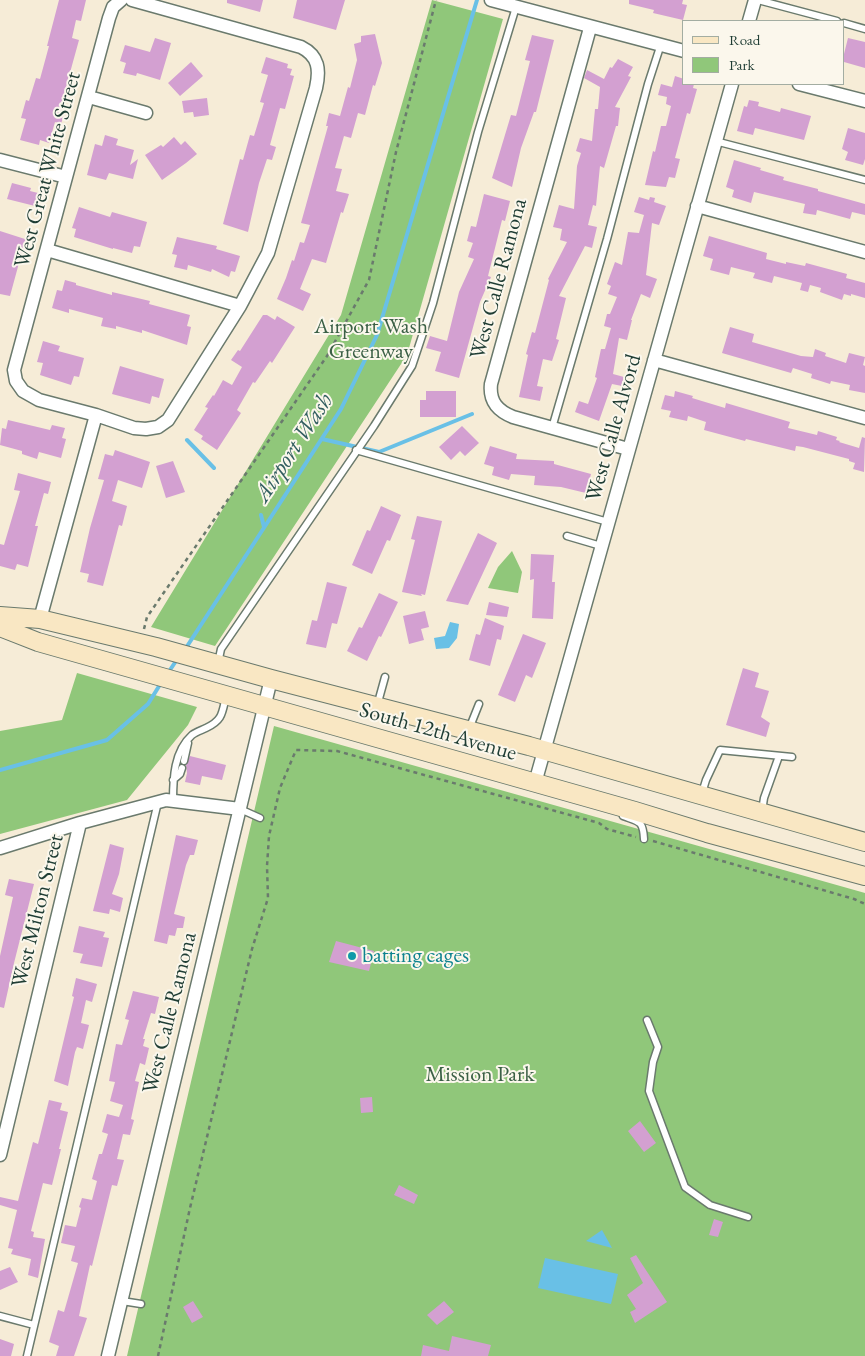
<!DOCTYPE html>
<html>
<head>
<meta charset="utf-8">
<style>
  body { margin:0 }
  #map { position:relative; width:865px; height:1356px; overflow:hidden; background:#f6ecd7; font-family:"EB Garamond",serif }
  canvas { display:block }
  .legend { position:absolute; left:682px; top:20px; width:162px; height:65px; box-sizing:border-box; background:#fbf7ec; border:1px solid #a3ada2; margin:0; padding:6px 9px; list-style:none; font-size:15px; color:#1f3d34 }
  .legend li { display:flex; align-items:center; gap:10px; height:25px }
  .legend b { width:25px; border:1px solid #a3ada2 }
</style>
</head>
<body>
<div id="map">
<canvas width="865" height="1356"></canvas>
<ul class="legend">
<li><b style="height:6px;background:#f9e7c3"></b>Road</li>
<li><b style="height:14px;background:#90c77a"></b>Park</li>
</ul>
</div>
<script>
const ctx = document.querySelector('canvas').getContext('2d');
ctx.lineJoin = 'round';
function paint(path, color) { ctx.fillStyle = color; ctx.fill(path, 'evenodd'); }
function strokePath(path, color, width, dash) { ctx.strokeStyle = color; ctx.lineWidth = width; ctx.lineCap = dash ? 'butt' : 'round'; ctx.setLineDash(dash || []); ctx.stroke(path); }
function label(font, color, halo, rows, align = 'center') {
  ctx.font = font + ' "EB Garamond",serif'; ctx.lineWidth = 4; ctx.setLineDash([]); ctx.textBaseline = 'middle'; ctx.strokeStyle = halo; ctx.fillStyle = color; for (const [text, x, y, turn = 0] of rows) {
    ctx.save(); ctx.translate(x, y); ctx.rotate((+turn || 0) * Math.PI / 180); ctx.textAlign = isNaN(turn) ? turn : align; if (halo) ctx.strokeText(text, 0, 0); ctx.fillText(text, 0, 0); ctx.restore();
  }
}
paint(new Path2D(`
  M432,0L503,19L407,355L215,646L151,627L341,315Z
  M512,551L522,572L518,593L488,588L498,567Z
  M77,673L197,707L188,725L127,800L0,834V731L62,720Z
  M274,726L865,893V1356H127Z`), '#90c77a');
paint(new Path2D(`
  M450,622L459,624L457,638L449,648L436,649L434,638L445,636Z
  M602,1230L612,1248L586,1241Z
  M545,1258L618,1274L611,1304L538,1288Z`), '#69c0e6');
strokePath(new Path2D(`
  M322,439L379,452L472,414
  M187,440L214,468
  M261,515L264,527
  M184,651L341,409L377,335L477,0
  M168,673L178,658
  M0,770L107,740L148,704L161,683`), '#69c0e6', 4);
paint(new Path2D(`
  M59,0H86L81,21L76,20L72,38L79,40L60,109L65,111L61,124L55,122L49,143L40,140L39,145L20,140L26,119L21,118L26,100L29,101L36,78L40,79L49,46H47Z
  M227,0H263L260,12L227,3Z
  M297,0H345L336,30L293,18Z
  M629,0H683L682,4L687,5L683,20L653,13L654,10L629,4Z
  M375,34L382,63L375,86L373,85L365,115L358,113L351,138L344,136L335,168L342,169L336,191L349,194L343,213L341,212L326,263L312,259L300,289L311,294L303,311L277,299L286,278L292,260L294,261L300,242L304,243L310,225L301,223L328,126H326L329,113L340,116L348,87L350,88L357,60L354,44L361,42V36Z
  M532,35L554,40L536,112H534L521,148L512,187L492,178L511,115L516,116L530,61L525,60Z
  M155,38L171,43L160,80L137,73L136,76L123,73L126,63L120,61L125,45L150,52Z
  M848,38L865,42V68L844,62V54Z
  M266,57L288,64L287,68L292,69L290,75L294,76L285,109L280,108L270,145L276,147L272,160L267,159L259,183L248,232L223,224L240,159L243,160L250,135L254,136L264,103L260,102L268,75L261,73Z
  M618,59L633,67L628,76L631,77L615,107L620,108L618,126H616L604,168L600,166L596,206L593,205L588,225L597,227L592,248L585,246L559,296L566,298L556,339L559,340L552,361L543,359L537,386L543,387L540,401L519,397L528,355L526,354L532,332L535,333L549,280L548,279L567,242L560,240L562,229L553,227L559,205L574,209L577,166L581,153L576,151L580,138L592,141L595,109H598L600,87L584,78L587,70L604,79L610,67L612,68Z
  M191,62L203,76L180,96L168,83Z
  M675,76L684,79V84H694L693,88L697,89L690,114L687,113L675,158L680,159L675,178L669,177L666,187L645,185L653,151L655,152L661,126H666L671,106L666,104L667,97L658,95L661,84L672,87Z
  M207,98L209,115L194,117L193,112L184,113L182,101Z
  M749,100L759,102L758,106L780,112L781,108L811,116L804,140L755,128L753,135L737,131L744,106L747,107Z
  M848,128L865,133V159L863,165L845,160L848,152L842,149Z
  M105,135L118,139L116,145L134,150L130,165L138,159L133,179L109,173L106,180L87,175L95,144L102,146Z
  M174,137L181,145L185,141L197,154L186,163L162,180L145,155L161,145L163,147Z
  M734,160L761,168L760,170L784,177L783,180L818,189V191L865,204V215L852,212L850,219L817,210L816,215L803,213L805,204L754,192L751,203L732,197L734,190L726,187Z
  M12,183L31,188L30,191L38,193L35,206L7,199Z
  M484,194L510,201L505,221L502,220L488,276L491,277L480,302L459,378L435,371L441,352L426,348L430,336L447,341L459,292L474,259L468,257L473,243L467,241L471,226L476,227Z
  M639,197L649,200L650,197L655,198L654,202L666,206L659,225L652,223L646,275L657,279L650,298L641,294L631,320H632L627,340L619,338L613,374L624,377L622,386L612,384L599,421L575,412L579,401L588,404L597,378L595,377L601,349H605L611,328L604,326L607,314H610L617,297L608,294L611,286L607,284L615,262L622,265L628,232L639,233L644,215L634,212Z
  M79,207L110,217L112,212L147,222L140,247L134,246L132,253L113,248V249L74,237L76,229L72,228Z
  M0,231L28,240L24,252H22L10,296L0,294Z
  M709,236L767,253L766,259L786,264V262L805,266L806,263L847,274L846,278L865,283V298L851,294V296L844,294L842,300L820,292L821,288L810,285L808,292L800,290L802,283L774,276L772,283L753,278L755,273L731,267L729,275L710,270L713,259L703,256Z
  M177,237L217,246L216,249L240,256L235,272L231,271L229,277L212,269L211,272L188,265L187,270L174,267L177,255L172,254Z
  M65,280L76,283V285L112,295V292L150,301L149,304L190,315L187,326L191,327L187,345L142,330V333L116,326V329L101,326L103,318L69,309V313L52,308L57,290L62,291Z
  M263,315H267L275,320L277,316L295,327L272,363L270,361L255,383L253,382L237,410L241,413L217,450L201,439L203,436L194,430L208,408L205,407L213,395L214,396L223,380L232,385L242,367L231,360L238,350L240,351Z
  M730,327L754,334L752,342L801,356L813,357L815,349L826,353L825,356L846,363L849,353L865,357L863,365L865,366V393L849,390L850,385L831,381L830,384L811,378L812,374L793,368L791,373L722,353Z
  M43,341L60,346L58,351L84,358L79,377L74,376L71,385L40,375L43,363L37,362Z
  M120,366L164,379L159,398L152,396L150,404L112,394Z
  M426,391H456V417H420V400H426Z
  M675,391L693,396L692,398L725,408L726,403L790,422L788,428L817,435L818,431L837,437L836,440L840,441L839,442L859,448L862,437L865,438L864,472L853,469L855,463L849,461V459L803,447L796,446L795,451L746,439L745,441L704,430L706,422L688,416L687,421L669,417L671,411L661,409L665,395L674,397Z
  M8,420L50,430L52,425L65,428L62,438L66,439L61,458L39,452L37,459L22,454V451L0,445L2,428L6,429Z
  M462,426L479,443L465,456L460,451L451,460L439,447Z
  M490,446L517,454L516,459L554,461V464L591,474L586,493L561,487L534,485L535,476L511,474L509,480L492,475L494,467L484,464Z
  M115,450L150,462L142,488L118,480L112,501L127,506L122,526L119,525L103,586L87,582L89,574L80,572L90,528L104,480L98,479L105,454L113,456Z
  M173,461L185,492L166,498L156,466Z
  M18,473L51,482L48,494L44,493L35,526H38L28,567L17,564L15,570L0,566V544L4,545L20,491L14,490Z
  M381,506L401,515L390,541L387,540L372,574L352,565L367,530L370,531Z
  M417,516L442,521L425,595L421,594L422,596L402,592L415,540L411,539Z
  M478,533L497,543L468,605L446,601Z
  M531,554L554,555L552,582H555L553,619L532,618L534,579L530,580Z
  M327,582L347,587L337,624L332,623L326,648L306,644L312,620L317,621Z
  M379,593L398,602L381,637L379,636L367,661L347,651L359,627L362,628Z
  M489,602L509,607L507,617L486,615Z
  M425,611L429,627L421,629L424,640L409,644L403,616Z
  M485,618L504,626L501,640L497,639L490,666L469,660L476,634L480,635Z
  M523,634L546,643L532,678L526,675L515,702L498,695Z
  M743,668L759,673L755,687L769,691L761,717L770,723L766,737L726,725Z
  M190,756L226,765L222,780L202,776L200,785L185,782L187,773L186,765Z
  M176,835L198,840L194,855H190L186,865L174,914L185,917L183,928H177L175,936L169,935L167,944L154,941Z
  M110,844L124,848L119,874L112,894L123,898L120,912L110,909L109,914L93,911Z
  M9,879L34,884L14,963L4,1008L0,1007V956L13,897L5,895Z
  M79,926L105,932L103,937L109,938L102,967L80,963L83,954L73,952Z
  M336,941L374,951L369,971L329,962Z
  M76,978L97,984L92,1002L86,1000L81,1023L89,1025L83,1049L77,1047L75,1052L68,1086L54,1081L74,997L72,996Z
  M133,991L159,997L155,1014L151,1013L143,1039H145L143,1046L149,1048L145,1065L140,1063L135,1081L139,1082L131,1119L134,1120L130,1135L123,1134L117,1159L124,1160L117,1186L112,1185L92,1266L90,1265L79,1316L87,1318L74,1356H56L59,1346L49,1342L58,1310L64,1312L78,1263L71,1261L75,1246L61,1243L65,1225L76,1227L81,1208L79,1207L82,1198L92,1200L97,1181L92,1179L99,1154H102L108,1134L102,1132L107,1114L119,1117L123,1105L110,1101L115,1082L109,1081L116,1044L122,1045L129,1020L125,1019Z
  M372,1097L373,1112L361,1113L360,1098Z
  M49,1100L62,1103L60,1110L68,1112L59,1149H61L52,1185L43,1183L31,1231L34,1232L33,1237L45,1239L38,1278L28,1275L31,1259L11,1254L13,1249L8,1248L17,1210L0,1205V1197L18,1201L33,1142L38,1144Z
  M640,1121L656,1143L644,1152L628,1131Z
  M399,1185L418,1195L414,1204L394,1195Z
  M714,1219L723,1222L718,1237L709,1235Z
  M636,1255L667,1302L635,1323L630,1312L636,1309L627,1295L643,1283L630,1258Z
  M10,1267L18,1282L0,1290V1271Z
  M193,1301L203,1317L192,1323L183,1307Z
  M444,1301L454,1312L437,1325L427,1315Z
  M452,1336L491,1345L488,1356H421L423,1345L449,1351Z
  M0,1339L14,1344L11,1356H0Z`), '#d3a0d1');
const lane = new Path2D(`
  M758,0L837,21
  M844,23L865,29
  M715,141L865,180
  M552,428L607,239L648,84L661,44
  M356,450L608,522
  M567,536L601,546
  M218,663L221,649L374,426L412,366L433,303L478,132L516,7
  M377,706L385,677
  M469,729L479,704
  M184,761L188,743
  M173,780L180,774L182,768
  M702,793L706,780L720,750L792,757
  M173,801C173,778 174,751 192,735C196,732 202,730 206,728C223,720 222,713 226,696
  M240,809L260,818
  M762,811L764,798L779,756
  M623,816C639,822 643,820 644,839
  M647,1020L658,1047L653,1062L649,1091L685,1187L710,1205L748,1217
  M122,1301L141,1304
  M0,1316L34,1325
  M27,1356L158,802`);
const street = new Path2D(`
  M121,0L113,7L109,18L14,370L16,381L23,391L39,400L96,415L134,428L146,429L158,427L168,420L240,306L268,253L316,88C320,70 319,56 301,47L132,0
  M491,0L684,51
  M749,21L755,0
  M590,28L491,384C489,402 498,411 513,417L628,449
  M799,84L865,101
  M89,97L146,113
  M0,160L66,177
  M697,206L865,252
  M47,250L240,306
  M654,360L865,418
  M40,619L96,415
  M535,783L732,84
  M0,848L80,823L166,800L240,809
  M0,1155L80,823
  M108,1356L271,679`);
const secondary = new Path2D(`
  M0,616L40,619L156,647L271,679L529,746L865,842
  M0,627L38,642L635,811L707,833L865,876`);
strokePath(lane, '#6a7a6d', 9);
strokePath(street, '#6a7a6d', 15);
strokePath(secondary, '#6a7a6d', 20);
strokePath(new Path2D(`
  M144,629L147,617L327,356L369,280L396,152L436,0
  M653,841L854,899L865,904
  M158,1356L190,1208L252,949L268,898L267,866L269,836L280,788L296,750L337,751L599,823L607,829L636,837`), '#6a7a6d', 2.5, [4, 4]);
strokePath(lane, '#fff', 6);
strokePath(street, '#fff', 12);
strokePath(secondary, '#f9e7c3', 18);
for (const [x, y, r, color] of [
  [352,956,5,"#0f9aa8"]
]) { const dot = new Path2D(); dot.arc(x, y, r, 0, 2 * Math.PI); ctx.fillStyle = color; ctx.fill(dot); strokePath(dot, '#fbf7ec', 2); }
label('22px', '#1f3d34', '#fbf7ec', [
  ["West Great White Street",48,170,-75],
  ["West Calle Ramona",499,279,-75],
  ["West Calle Alvord",614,428,-74],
  ["South 12th Avenue",438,732,16],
  ["West Milton Street",38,911,-76],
  ["West Calle Ramona",170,1013,-76]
]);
label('22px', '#3b6046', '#fbf7ec', [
  ["Airport Wash",371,327],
  ["Greenway",371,352],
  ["Mission Park",480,1075]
]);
label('22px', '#0d838f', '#fbf7ec', [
  ["batting cages",362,956]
], 'left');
label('italic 24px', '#325e60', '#fbf7ec', [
  ["Airport Wash",294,448,-57]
]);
</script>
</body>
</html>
